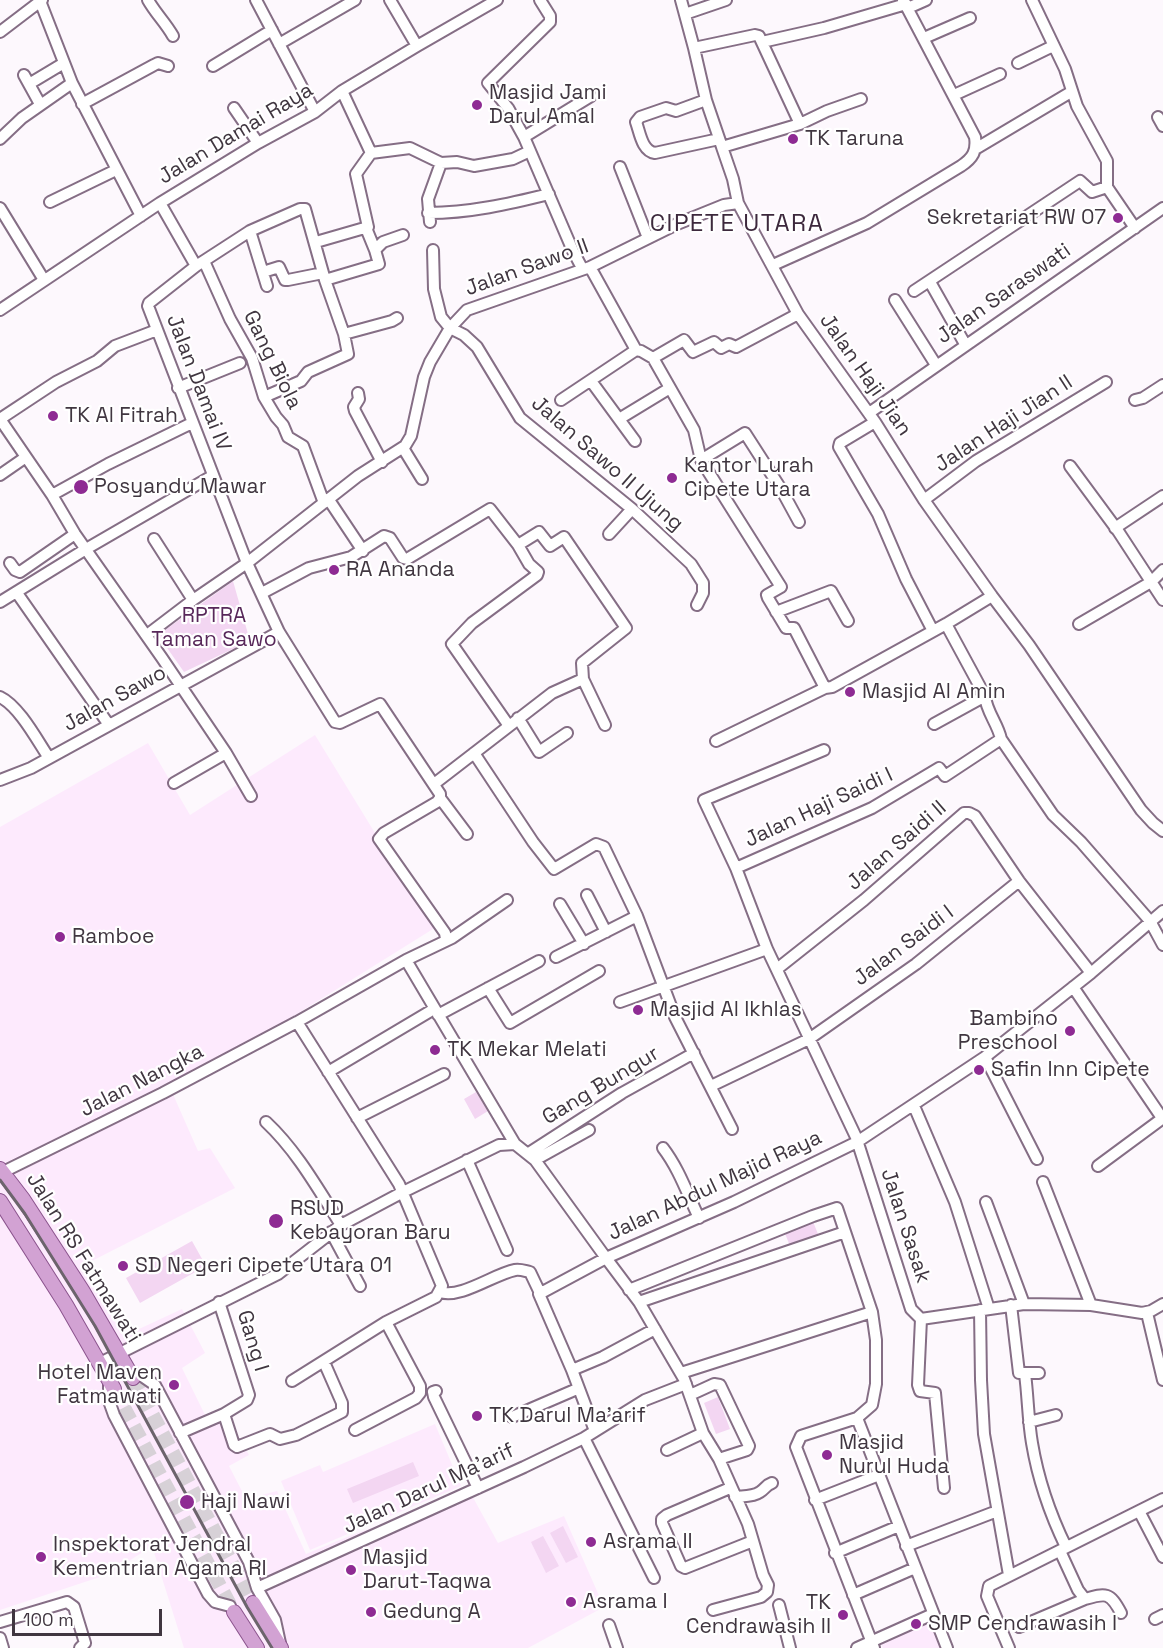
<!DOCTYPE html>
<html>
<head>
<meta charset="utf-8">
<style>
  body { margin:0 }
  #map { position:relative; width:1163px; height:1648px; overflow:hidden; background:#fdf8fd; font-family:"Space Grotesk",sans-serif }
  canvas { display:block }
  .scale { position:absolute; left:12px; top:1609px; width:150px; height:27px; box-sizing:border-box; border:3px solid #403640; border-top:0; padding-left:8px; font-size:18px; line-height:21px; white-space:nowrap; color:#403640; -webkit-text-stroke:4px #fff; paint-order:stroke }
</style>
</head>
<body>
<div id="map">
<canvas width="1163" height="1648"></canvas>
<div class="scale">100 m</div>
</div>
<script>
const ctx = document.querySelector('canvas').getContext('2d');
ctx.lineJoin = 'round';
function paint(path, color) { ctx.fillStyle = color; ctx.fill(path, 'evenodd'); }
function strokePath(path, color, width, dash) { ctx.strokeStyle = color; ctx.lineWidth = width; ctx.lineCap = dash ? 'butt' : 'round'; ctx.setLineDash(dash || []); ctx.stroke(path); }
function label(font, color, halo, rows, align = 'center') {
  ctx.font = font + ' "Space Grotesk",sans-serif'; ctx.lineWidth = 4.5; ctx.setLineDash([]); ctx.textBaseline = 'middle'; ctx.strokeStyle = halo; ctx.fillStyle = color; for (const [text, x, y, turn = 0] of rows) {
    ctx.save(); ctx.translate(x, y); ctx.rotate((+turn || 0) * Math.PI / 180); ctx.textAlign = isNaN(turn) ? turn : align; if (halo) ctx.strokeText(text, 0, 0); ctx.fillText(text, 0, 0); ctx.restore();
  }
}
paint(new Path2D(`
  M315,735L386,851L433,916V929L172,1092L198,1151L210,1148L235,1188L82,1266L124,1336L182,1309L205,1353L182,1368L206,1417L223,1410L249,1455L229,1466L246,1499L277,1491L306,1554L347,1537L470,1492L498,1543L564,1516L604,1607L528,1648H184L152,1546L109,1574L0,1610V827L148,743L190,815Z
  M435,1424L461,1486L310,1550L281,1481L320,1465L323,1472Z
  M926,1613L942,1648H883L877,1635Z`), '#fdeafd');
paint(new Path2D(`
  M233,581L250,641L184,672L158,635Z
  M476,1092L488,1111L475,1119L464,1099Z
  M812,1219L818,1234L790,1246L784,1231Z
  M192,1241L206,1266L140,1303L126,1278Z
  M718,1397L730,1429L716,1434L704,1403Z
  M413,1462L419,1476L353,1503L347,1489Z
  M563,1526L578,1557L566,1563L550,1533Z
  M543,1536L559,1566L546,1573L531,1542Z`), '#f3d6f2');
strokePath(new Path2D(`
  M133,1378L253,1603
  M114,1389L234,1612`), '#d7d1d7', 14, [14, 7]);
const minor = new Path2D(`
  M148,0C156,14 165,22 173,36
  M256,0L315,112
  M390,0L417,46
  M540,0L550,16V22L488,83L508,108L524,137L573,251L582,268
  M681,0L694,48
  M1032,0L1065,69L1077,106L1107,161V187
  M40,1L72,83L141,216
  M908,8L926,0
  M685,14L726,0
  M0,32L42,0
  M924,38L970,18
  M762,42L824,28L906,4
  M279,44L355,0
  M1018,63L1053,46
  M213,66L272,30
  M24,75L40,104
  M29,84L64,63
  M342,91L371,153
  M954,95L1000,74
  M706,100L676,111L666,108L640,117L636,122C640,133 642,151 655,153L719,139
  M82,104L154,65L158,63L168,66
  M234,108L258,143
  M1158,117L1163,126
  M524,137L591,96
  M0,139L22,118L72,83
  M722,147L706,100L694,48L755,35L759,36L800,124
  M977,148L1071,92
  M620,167L648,238
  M50,202L116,170
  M160,203L196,266L149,303L148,306L247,563L279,632L335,722L340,723L380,704L440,794V798L437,802L384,833L379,839L445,933L446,939
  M738,203L733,179L722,147L800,124L827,111L861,99
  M0,208L44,280
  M428,213C469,213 509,204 549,194
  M430,222L428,199L441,163
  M366,228L375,250
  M250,231L267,286
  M316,242L368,227L356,174L371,153L410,148L441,163L457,162L474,166L513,159L530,151
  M433,250L434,289L441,317L450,328L464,335L477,347L520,418L632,509L691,564L703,583V593L697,605
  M204,261L230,319L252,358L264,397L276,417L283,425L288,437L303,446L324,503
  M773,265L867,223L961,166C973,158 977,151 975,137L903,0
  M196,266L250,231L300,209H305L325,280L344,334L348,354L308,372L301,381L264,397
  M590,267L636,350L641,351L653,358L694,430L701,460L781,587L767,595L768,598L786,628H794L825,688
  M263,272L279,267L285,280H288L323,273
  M325,280L379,264L375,250L383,242L403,235
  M930,282L965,344
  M914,291L1080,181L1092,192L1107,187L1135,228
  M895,300L936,365
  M0,310L160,203L258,143L315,112L342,91L417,46L497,0
  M157,330L115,346L97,361L56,382L0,419L52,495L75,534L162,658L226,753L251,796
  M344,334L392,321L397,318
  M653,358L684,340L693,352L714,342L721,348L729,344L736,347L798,314
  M591,381L635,441
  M178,388L240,363
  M358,393L359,399L354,407L355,411L382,462
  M561,400L636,350
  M1135,400L1143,398L1163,385
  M869,413L1163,208
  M619,419L670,388
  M875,422L840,443L839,447L878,514L906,579L933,631
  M403,448L422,479
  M701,460L745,433L781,489L799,522
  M1070,466L1118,531L1163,600
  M0,475L26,457
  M52,495L108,464L192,423
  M329,500L363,551
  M924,500L976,461L1106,382
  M1115,528L1163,496
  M609,534L632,509
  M154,539L193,600
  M10,563L15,570L20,572L75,534
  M17,593L109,725
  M262,593L309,568L351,557L384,536L390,538L403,558L407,559L490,509L518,545L539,532L550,546L564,537L626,628L582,663L583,679L605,725
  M0,602L86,549L212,476
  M776,612L831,591L848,621
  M946,624L985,696C986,711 998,724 1001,739L1053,815L1081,842L1150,921L1163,945
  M1079,624L1151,582L1163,570
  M147,635L193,600L247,563L358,476L405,446L411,436L424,377L430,362L450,328L467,310L590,267L677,224L724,205L738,203L798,314L875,422L924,500L992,596L1029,645L1141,810L1153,823L1163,831
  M0,697C19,706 37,740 49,758
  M518,718L539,752L567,733
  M934,724L985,696
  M509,726L452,644L472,623L537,575L538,572L529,564L518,545
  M716,741L825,688L832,687L946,624L992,596
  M824,750L704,800L736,868L767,949L856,1137L911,1309L921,1319
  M474,753L533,842L554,869L596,844L604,847L637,916L675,1017L732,1129
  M0,780L31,768L279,632
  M174,783L226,753
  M434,784L552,693L583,679
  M440,798L467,834
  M736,868L872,808L939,768L945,776L1001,739
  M587,895L606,932
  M560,904L584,944
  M556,957L637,916
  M406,960L515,1144
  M777,969L864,900L964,813H969L975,816L1019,881L1091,973
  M1073,987L1162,1118
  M488,988L510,1023L599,971
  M620,1002L767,949
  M438,1015L539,961
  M985,1057L1037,1159
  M328,1072L434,1009
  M711,1086L809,1039L916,964L1019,881
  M914,1106L955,1202L989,1309
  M357,1118L444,1074
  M266,1122C297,1151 318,1189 341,1225
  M663,1148C679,1169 687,1193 699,1218
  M529,1153L622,1093L694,1053
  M467,1160L507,1250
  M535,1160L589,1130
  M1098,1166L1163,1118
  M3,1172L163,1093L297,1022L406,960L452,938L507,900
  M1043,1182L1091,1305
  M986,1202L1024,1304
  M331,1232L360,1286
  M629,1290L813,1216L837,1208L872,1312L876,1340V1384L872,1405L857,1418L801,1436L796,1447L874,1648
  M440,1292C461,1299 494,1274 515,1270C520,1269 525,1271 530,1272L540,1293
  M219,1302L249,1395L247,1400L224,1414
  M639,1302L845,1232
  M1011,1305L1019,1373H1039
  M980,1310L981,1380L984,1434L1009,1575
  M1147,1313L1163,1380
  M921,1319L1024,1304L1091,1305L1142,1313L1151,1311L1163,1304
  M921,1319L918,1385L920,1391L935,1393L944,1488
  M100,1363L278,1274L341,1225L403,1192L499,1145L515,1144L535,1160L606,1258L734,1202L857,1142L985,1057L1091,973L1163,911
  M572,1370L539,1294L606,1258L639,1302L684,1379L703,1433L719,1459L748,1524L763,1575L768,1585L767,1592L761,1597L713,1610
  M129,1371L142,1376L155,1385L249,1562L257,1588L275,1620L280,1643
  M681,1373L872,1312
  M1025,1374C1028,1396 1028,1420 1032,1443C1038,1479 1050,1514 1066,1547
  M109,1381V1401L114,1415L208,1594L215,1602L230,1606
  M292,1381L386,1322L436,1297L442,1286L399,1184L297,1022
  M436,1391L433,1392L434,1397L478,1488
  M690,1395L714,1384L720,1385L749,1446L747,1450L719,1459
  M512,1417L577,1389
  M857,1418L947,1648
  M1029,1422L1056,1415
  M355,1430L416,1398L420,1393V1386L386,1322
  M595,1431L572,1370L603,1357L655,1329
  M180,1433L224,1414L234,1445L237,1447L270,1434L280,1439L296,1435L342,1412V1403L324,1362
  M584,1438L654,1578
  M667,1450L703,1433
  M730,1488L667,1515L662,1519V1523L681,1566L685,1568L753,1541
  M735,1497C743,1496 753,1497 760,1492C765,1489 766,1485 772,1483
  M815,1500L879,1475
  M1139,1511L1163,1557
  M906,1546L992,1513
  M835,1553L899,1526
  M257,1588L524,1467L584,1438L645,1400L686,1384
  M853,1595L915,1568
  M1085,1599C1106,1593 1110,1592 1121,1613
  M779,1605L790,1648
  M1155,1619L1163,1615
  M0,1622L67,1602L74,1607L85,1643L80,1648
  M609,1625L617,1648
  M1019,1627L1085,1599L1078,1590L1060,1551
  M0,1638L3,1648
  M857,1648L933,1614
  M1009,1648L987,1596L989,1586L1163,1499`);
const major = new Path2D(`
  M0,1169L23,1199L82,1290L133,1378
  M0,1201L66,1305L114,1389
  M253,1603L281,1648
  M234,1612L257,1648`);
strokePath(minor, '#856e85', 14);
strokePath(major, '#8b548d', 16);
strokePath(minor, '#fff', 10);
strokePath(major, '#d2a2d3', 14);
strokePath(new Path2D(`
  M0,1180L25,1214L95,1326L247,1607L272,1648`), '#6c646c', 3);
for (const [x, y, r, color] of [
  [477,105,6,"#8e2b93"],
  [793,139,6,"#8e2b93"],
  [1118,218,6,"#8e2b93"],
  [53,416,6,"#8e2b93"],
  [672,478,6,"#8e2b93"],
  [81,487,8,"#8e2b93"],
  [334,570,6,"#8e2b93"],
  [850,692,6,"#8e2b93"],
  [60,937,6,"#8e2b93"],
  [638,1010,6,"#8e2b93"],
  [1070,1031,6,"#8e2b93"],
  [435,1050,6,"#8e2b93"],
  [979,1070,6,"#8e2b93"],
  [276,1221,8,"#8e2b93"],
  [123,1266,6,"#8e2b93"],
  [174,1385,6,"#8e2b93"],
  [477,1416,6,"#8e2b93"],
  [827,1455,6,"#8e2b93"],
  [187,1502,8,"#8e2b93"],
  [591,1542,6,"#8e2b93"],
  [41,1557,6,"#8e2b93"],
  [351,1570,6,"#8e2b93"],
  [571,1602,6,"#8e2b93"],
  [371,1612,6,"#8e2b93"],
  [843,1615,6,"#8e2b93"],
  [916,1624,6,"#8e2b93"]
]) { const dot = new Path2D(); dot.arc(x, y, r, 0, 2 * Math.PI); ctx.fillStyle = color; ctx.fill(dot); strokePath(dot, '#fff', 2); }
label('21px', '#403640', '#fff', [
  ["Masjid Jami",489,93],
  ["Darul Amal",489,117],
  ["TK Taruna",805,139],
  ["Sekretariat RW 07",1106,218,"right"],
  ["TK Al Fitrah",65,416],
  ["Kantor Lurah",684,466],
  ["Cipete Utara",684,490],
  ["Posyandu Mawar",94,487],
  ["RA Ananda",346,570],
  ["Masjid Al Amin",862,692],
  ["Ramboe",72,937],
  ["Masjid Al Ikhlas",650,1010],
  ["Bambino",1058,1019,"right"],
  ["Preschool",1058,1043,"right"],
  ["TK Mekar Melati",447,1050],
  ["Safin Inn Cipete",991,1070],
  ["RSUD",290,1209],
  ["Kebayoran Baru",290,1233],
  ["SD Negeri Cipete Utara 01",135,1266],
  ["Hotel Maven",162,1373,"right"],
  ["Fatmawati",162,1397,"right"],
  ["TK Darul Ma'arif",489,1416],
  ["Masjid",839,1443],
  ["Nurul Huda",839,1467],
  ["Haji Nawi",201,1502],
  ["Asrama II",603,1542],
  ["Inspektorat Jendral",53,1545],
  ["Kementrian Agama RI",53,1569],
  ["Masjid",363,1558],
  ["Darut-Taqwa",363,1582],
  ["Asrama I",583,1602],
  ["TK",831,1603,"right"],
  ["Cendrawasih II",831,1627,"right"],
  ["Gedung A",383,1612],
  ["SMP Cendrawasih I",928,1624]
], 'left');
label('21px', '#403640', '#fff', [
  ["Jalan Damai Raya",236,134,-31],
  ["Jalan Sawo II",527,268,-20],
  ["Jalan Saraswati",1004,294,-35],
  ["Gang Biola",272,360,64],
  ["Jalan Haji Jian",865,375,55],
  ["Jalan Damai IV",198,383,69],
  ["Jalan Haji Jian II",1004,424,-33],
  ["Jalan Sawo II Ujung",607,464,41],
  ["Jalan Sawo",115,699,-29],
  ["Jalan Haji Saidi I",819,808,-25],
  ["Jalan Saidi II",897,846,-41],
  ["Jalan Saidi I",904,946,-37],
  ["Jalan Nangka",142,1081,-27],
  ["Gang Bungur",601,1086,-31],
  ["Jalan Abdul Majid Raya",715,1186,-25],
  ["Jalan Sasak",905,1226,72],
  ["Jalan RS Fatmawati",83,1258,58],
  ["Gang I",252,1341,73],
  ["Jalan Darul Ma'arif",429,1489,-25]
]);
label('21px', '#58285a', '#fff', [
  ["RPTRA",214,616],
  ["Taman Sawo",214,640]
]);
ctx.letterSpacing = '1.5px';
label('24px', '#3d293d', '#fff', [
  ["CIPETE UTARA",737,224]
]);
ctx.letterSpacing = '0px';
</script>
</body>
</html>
